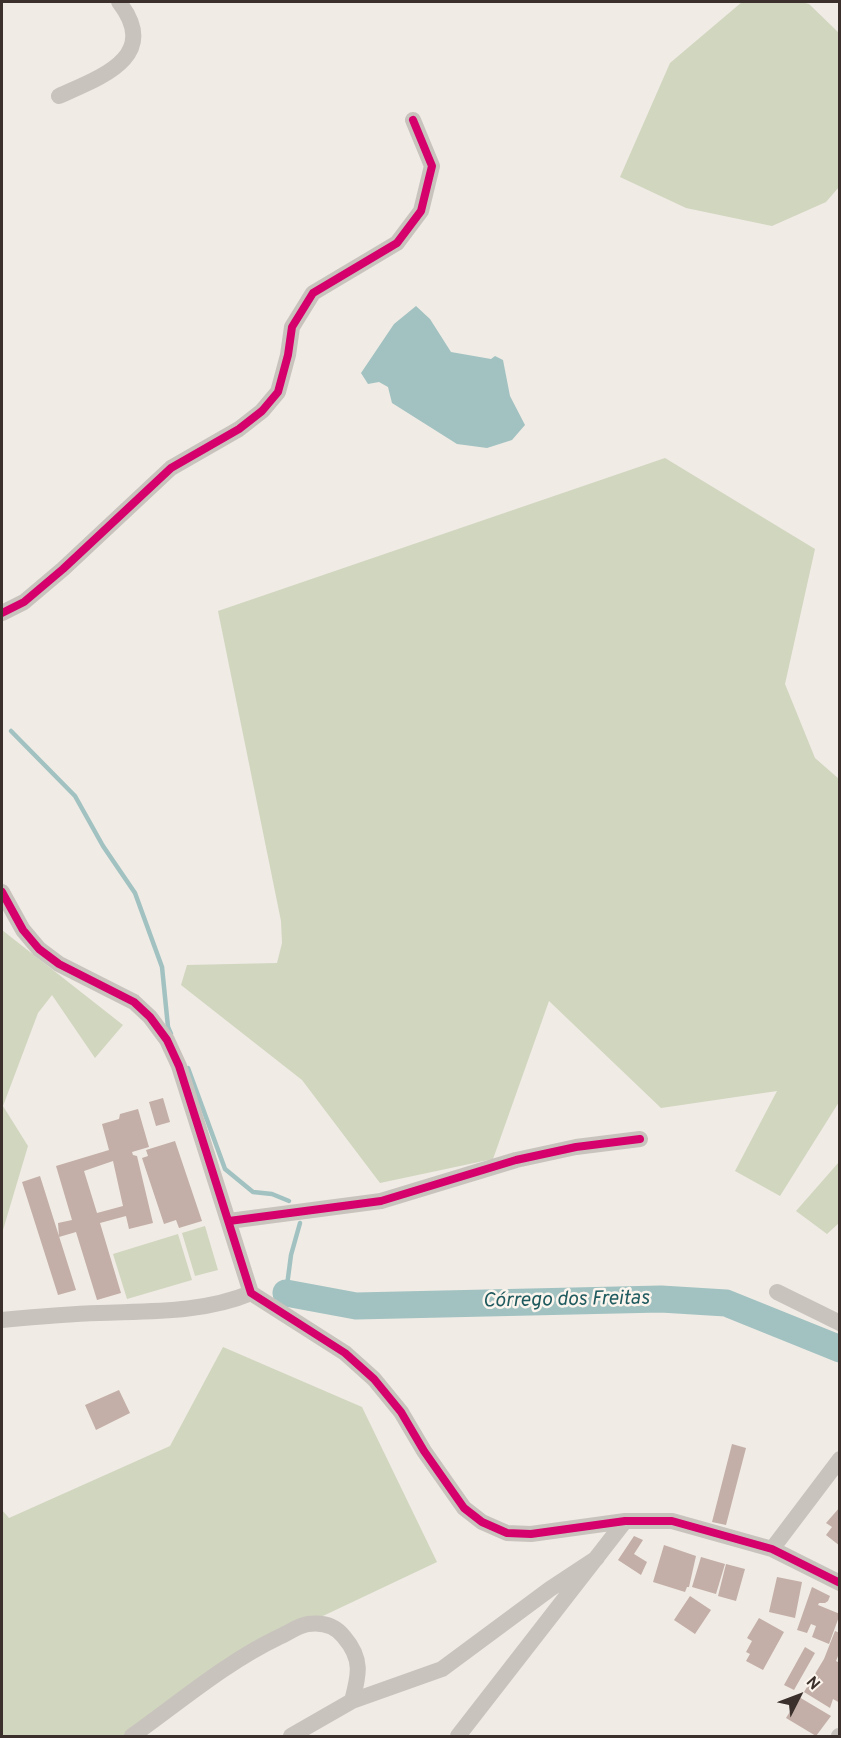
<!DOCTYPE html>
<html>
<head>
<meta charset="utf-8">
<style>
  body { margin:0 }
  #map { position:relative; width:841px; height:1738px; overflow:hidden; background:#f0ebe5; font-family:Overpass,sans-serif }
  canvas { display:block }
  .frame { position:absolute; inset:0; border:3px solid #3b302b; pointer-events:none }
  .north { position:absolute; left:769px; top:1666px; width:60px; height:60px; -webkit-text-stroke:4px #fbf5ee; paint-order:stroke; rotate:48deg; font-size:16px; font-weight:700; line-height:24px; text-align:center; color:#3b302b }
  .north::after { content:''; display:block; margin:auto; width:21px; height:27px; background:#3b302b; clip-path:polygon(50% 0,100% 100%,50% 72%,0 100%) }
</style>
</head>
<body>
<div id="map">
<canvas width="841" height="1738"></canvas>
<div class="frame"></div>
<div class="north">N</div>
</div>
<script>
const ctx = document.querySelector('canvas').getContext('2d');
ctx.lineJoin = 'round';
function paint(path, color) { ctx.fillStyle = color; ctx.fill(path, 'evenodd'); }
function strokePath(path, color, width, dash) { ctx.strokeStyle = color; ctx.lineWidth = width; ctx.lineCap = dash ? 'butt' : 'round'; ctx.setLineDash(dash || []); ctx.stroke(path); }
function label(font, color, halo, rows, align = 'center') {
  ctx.font = font + ' Overpass,sans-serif'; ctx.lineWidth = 5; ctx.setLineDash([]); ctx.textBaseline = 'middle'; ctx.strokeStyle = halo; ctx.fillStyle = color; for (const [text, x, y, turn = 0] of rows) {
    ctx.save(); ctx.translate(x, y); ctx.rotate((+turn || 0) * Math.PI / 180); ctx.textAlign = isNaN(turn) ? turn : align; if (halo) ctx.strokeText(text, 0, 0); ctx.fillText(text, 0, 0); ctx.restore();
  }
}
paint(new Path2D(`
  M742,2H801L809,4L839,33V187L826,202L772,226L686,208L620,177L670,63Z
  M665,458L815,549L785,684L815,758L839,779V1102L780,1196L735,1171L777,1091L661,1108L549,1001L493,1159L380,1183L302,1080L181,985L187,965L277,963L282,943L281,921L218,611Z
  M2,930L123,1025L95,1058L52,995L38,1013L3,1106L28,1146L3,1230Z
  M839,1162V1223L827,1234L796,1211Z
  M205,1226L218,1270L195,1276L182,1233Z
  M178,1234L192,1280L127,1299L113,1254Z
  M223,1347L362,1407L437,1562L306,1624L131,1736H2V1510L9,1518L170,1446Z`), '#d1d6bf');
paint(new Path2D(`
  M416,306L430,319L451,352L491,359L495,356L503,360L510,396L525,425L512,440L487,448L457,444L392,403L388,387L379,382L368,384L361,373L394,324Z`), '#a1c2c1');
strokePath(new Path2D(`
  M11,731L75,796L103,846L135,893L162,967L168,1027L171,1034
  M188,1068L225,1169L253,1192L272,1194L289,1201
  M286,1293L291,1255L300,1223`), '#a1c2c1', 4.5);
strokePath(new Path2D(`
  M286,1293L356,1306L661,1299L726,1303L840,1349`), '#a1c2c1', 27);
paint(new Path2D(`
  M163,1098L170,1122L156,1126L149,1102Z
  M138,1109L149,1147L132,1152L133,1155L137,1156L153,1223L129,1229L126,1216L100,1223L121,1293L97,1300L76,1232L59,1237L58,1223L72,1220L56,1166L109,1150L102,1124L119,1119L120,1114ZM113,1161L123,1206L97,1213L84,1171Z
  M175,1141L202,1221L179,1228L176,1220L164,1224L142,1158L148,1156L146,1150Z
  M40,1176L76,1290L58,1295L22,1182Z
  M119,1390L130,1413L96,1430L85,1405Z
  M732,1444L746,1448L726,1525L712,1522Z
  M840,1507V1546L826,1535L832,1527L826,1523Z
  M634,1536L643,1540L634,1554L647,1562L641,1575L618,1560Z
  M664,1545L696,1556L689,1587H687L685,1592L653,1582Z
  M701,1557L725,1564L716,1594L692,1587Z
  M726,1564L745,1569L736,1601L718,1596Z
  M777,1577L802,1582L795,1618L769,1612Z
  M812,1587L830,1596L828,1601L825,1603H819L818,1605L840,1614L829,1644L812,1637L816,1626L811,1624L807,1633L797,1630Z
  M690,1596L711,1610L695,1634L674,1620Z
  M759,1618L784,1632L763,1670L746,1661L750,1654L746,1652L752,1641L747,1638Z
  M835,1631L840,1633V1651L836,1661L840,1663V1703L833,1699L830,1708L804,1692L824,1659Z
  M805,1647L815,1653L794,1690L784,1685Z
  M799,1697L831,1716L816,1736L786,1718Z`), '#c3afa7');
strokePath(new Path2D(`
  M59,96C101,77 161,57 119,2
  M2,613L24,602L63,569L171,468L239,429L262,411L278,392L288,355L292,327L313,293L397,243L421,211L432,166L413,120
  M2,892L23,930L39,949L59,964L134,1002L150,1017L167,1040L179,1066L251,1293L345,1353L374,1379L401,1412L424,1451L464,1508L482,1522L507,1533L531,1534L625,1521H672L772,1549L840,1583
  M229,1221L381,1201L516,1160L576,1147L640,1139
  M777,1292L840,1323
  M2,1320C34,1317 67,1314 99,1313C149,1311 203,1313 251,1293
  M772,1549L840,1459
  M352,1701L442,1669L550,1589L597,1558
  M132,1736C180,1702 225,1663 279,1637C288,1633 299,1625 308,1624C323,1622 335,1625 344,1637C363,1659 359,1675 352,1701L291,1736
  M458,1736L625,1521
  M839,1736H840`), '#c9c3be', 16);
strokePath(new Path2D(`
  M2,613L24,602L63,569L171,468L239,429L262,411L278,392L288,355L292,327L313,293L397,243L421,211L432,166L413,120
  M2,892L23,930L39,949L59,964L134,1002L150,1017L167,1040L179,1066L251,1293L345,1353L374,1379L401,1412L424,1451L464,1508L482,1522L507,1533L531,1534L625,1521H672L772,1549L840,1583
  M229,1221L381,1201L516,1160L576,1147L640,1139`), '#d6006c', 8);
label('italic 20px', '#1f5a5e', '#fbf5ee', [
  ["Córrego dos Freitas",566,1301,-1]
]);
</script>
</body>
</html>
